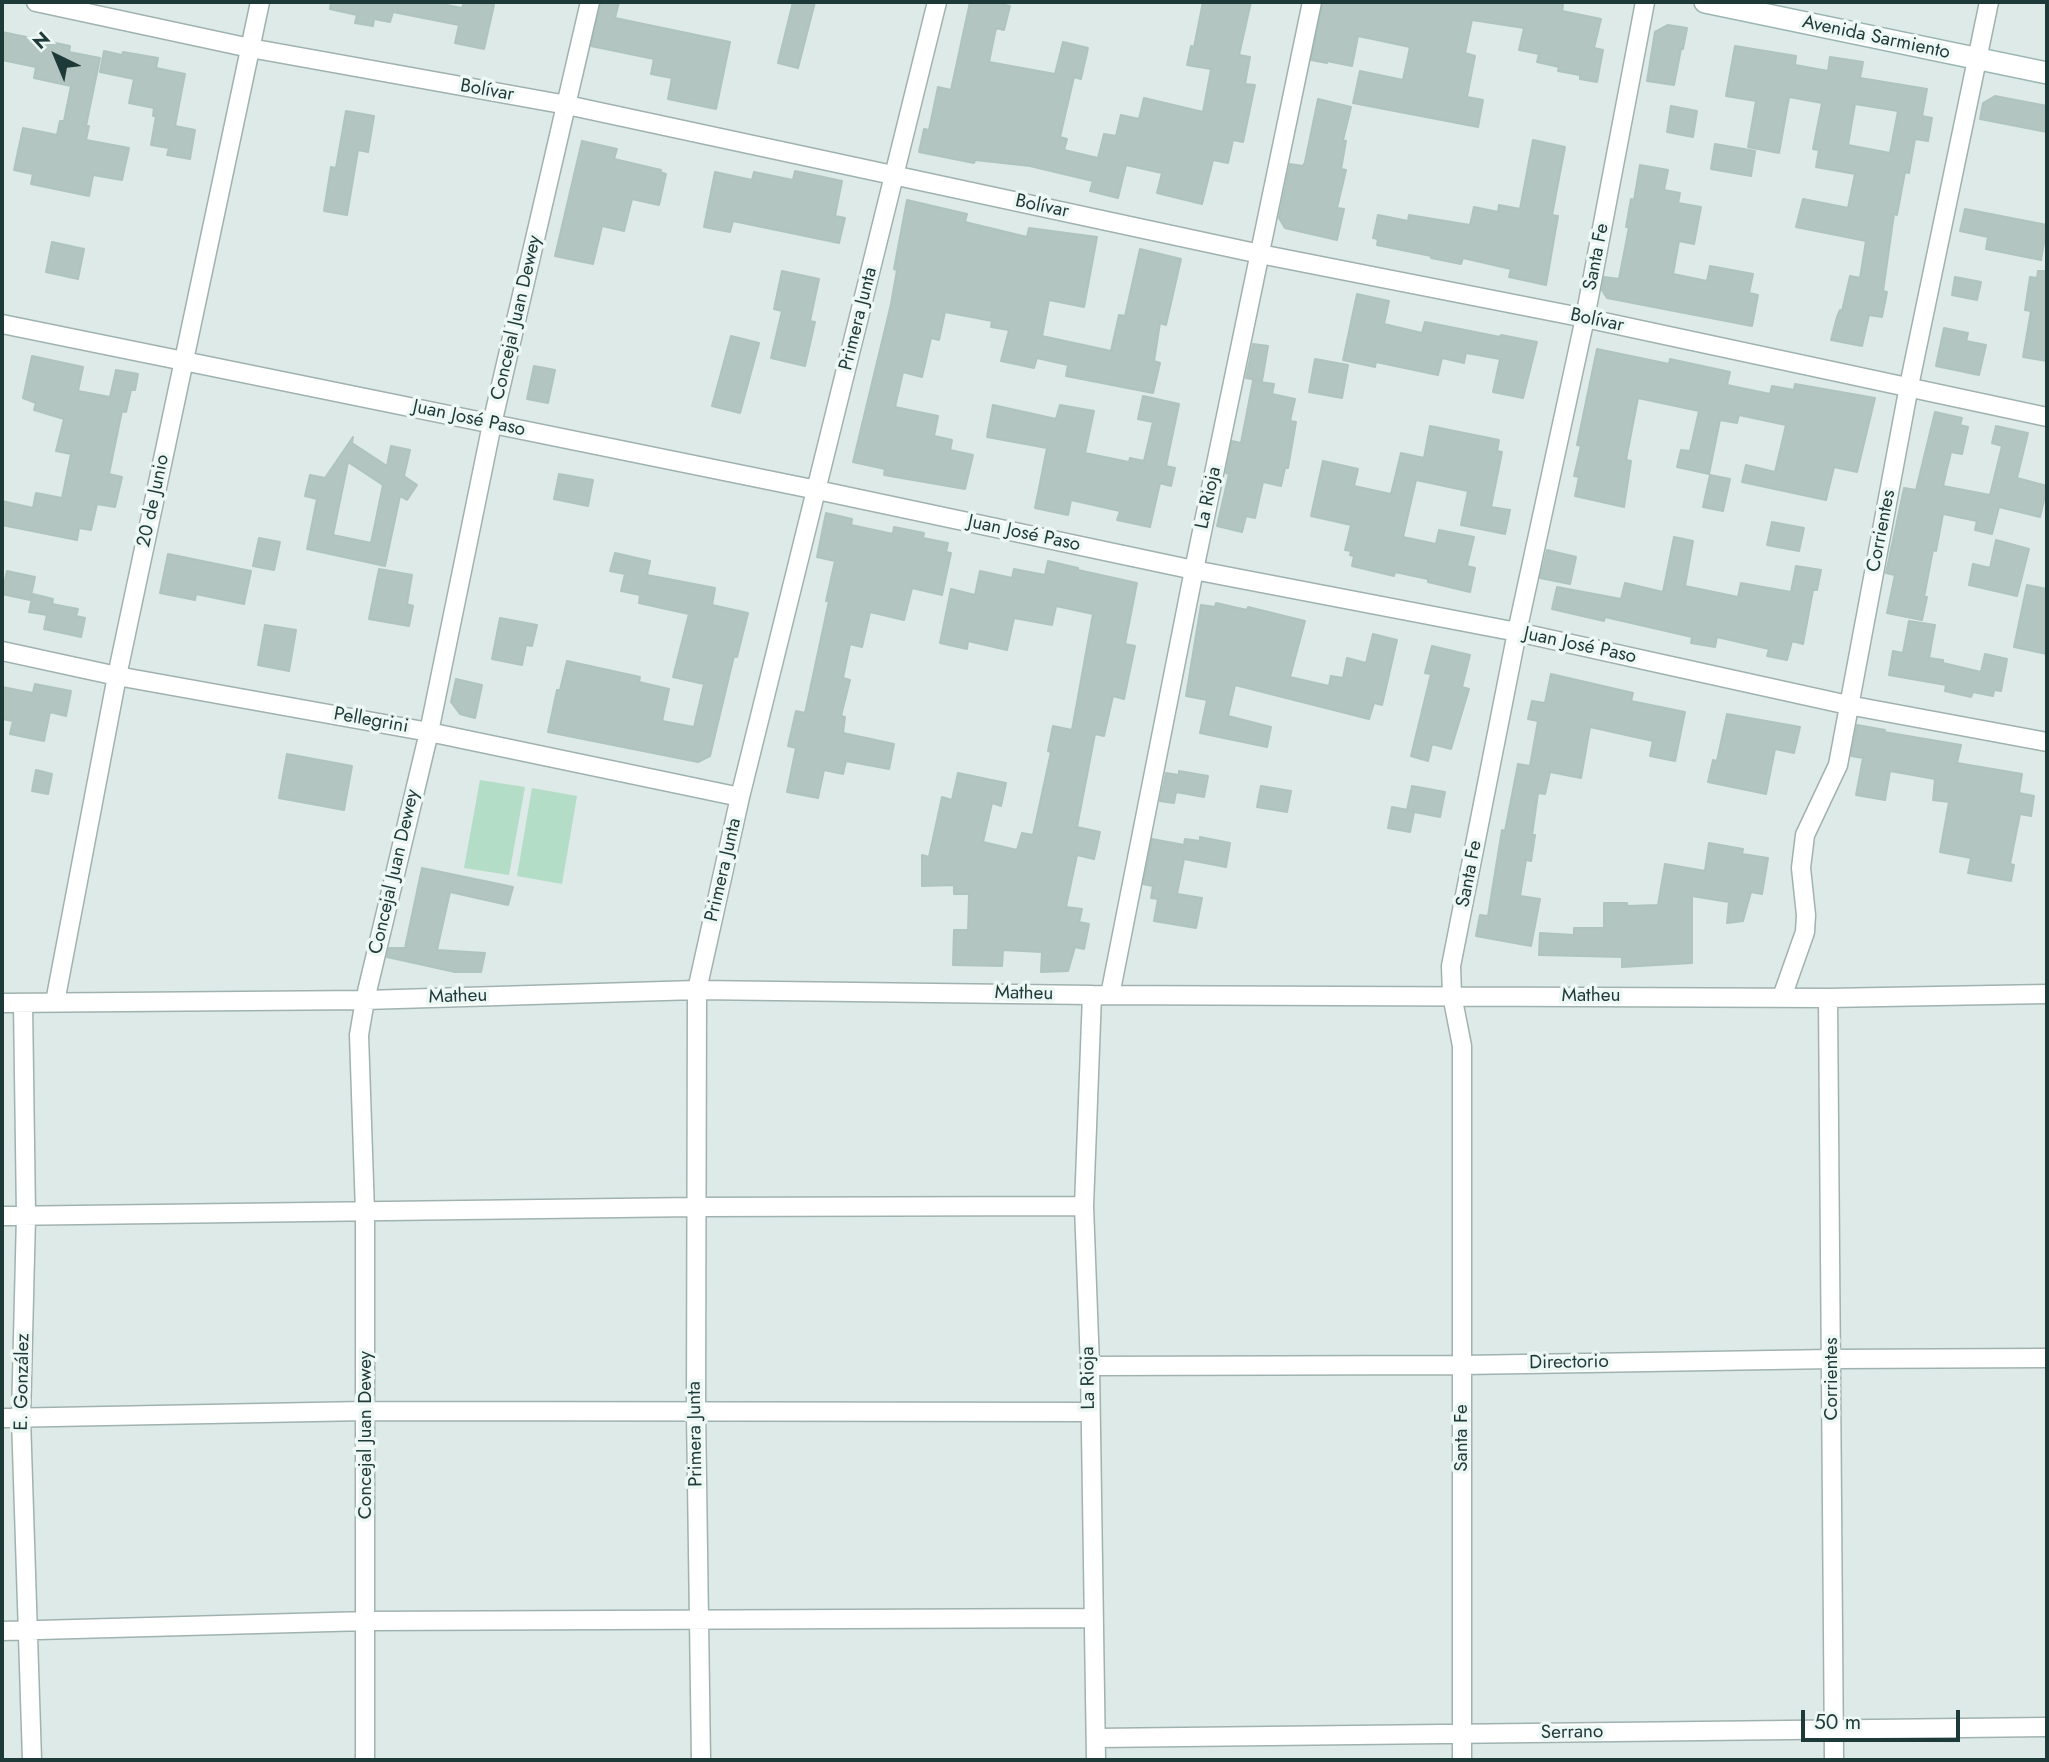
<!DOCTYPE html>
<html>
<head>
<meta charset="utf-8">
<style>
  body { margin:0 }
  #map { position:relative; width:2049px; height:1762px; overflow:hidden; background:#ddeae7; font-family:Jost,sans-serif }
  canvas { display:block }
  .frame { position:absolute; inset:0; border:4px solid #1e3a38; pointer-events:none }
  .north { position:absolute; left:21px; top:21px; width:70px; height:70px; -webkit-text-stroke:5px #edf7f4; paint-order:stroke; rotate:317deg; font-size:19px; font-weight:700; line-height:28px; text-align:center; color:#1e3a38 }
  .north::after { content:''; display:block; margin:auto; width:24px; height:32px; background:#1e3a38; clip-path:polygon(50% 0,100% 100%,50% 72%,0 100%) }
  .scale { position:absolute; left:1801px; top:1710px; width:159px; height:32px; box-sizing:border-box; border:4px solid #1e3a38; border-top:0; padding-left:9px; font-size:21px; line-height:24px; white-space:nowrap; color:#1e3a38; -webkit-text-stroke:5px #edf7f4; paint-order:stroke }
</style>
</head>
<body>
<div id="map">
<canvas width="2049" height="1762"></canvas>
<div class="frame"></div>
<div class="north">N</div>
<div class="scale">50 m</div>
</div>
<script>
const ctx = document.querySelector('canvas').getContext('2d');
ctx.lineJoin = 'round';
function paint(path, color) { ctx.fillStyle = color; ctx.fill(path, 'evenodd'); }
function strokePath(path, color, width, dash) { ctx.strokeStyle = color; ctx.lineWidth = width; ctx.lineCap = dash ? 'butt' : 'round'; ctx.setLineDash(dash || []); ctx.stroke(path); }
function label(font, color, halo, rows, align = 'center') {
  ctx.font = font + ' Jost,sans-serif'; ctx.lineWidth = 7; ctx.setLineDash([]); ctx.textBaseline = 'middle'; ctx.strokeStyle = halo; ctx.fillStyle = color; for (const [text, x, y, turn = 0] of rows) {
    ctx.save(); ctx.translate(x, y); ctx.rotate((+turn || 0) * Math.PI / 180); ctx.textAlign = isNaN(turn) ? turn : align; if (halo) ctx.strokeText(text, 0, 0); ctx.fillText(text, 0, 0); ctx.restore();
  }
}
paint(new Path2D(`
  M480,780L525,787L509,875L464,868Z
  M532,788L577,796L562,884L517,876Z`), '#b4ddc7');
const building = new Path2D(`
  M331,2H431L462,8L464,2L494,5L484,49L455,43L459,25L393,12L390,22L374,19L373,26L355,23L357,15L330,9Z
  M601,2H619L615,18L730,42L716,109L668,99L672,78L651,74L654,59L591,46Z
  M793,2H815L798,68L778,63Z
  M970,2H991L1010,6L1004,30L996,28L989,62L1055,74L1063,42L1088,48L1081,79L1074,77L1060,137L1067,139L1064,150L1098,158L1104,134L1116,136L1121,115L1139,119L1144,98L1203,112L1211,69L1187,65L1191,46L1194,47L1203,2H1251L1239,55L1250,57L1245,84L1255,85L1243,142L1233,140L1228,163L1213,160L1202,204L1157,193L1162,173L1126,165L1118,198L1090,191L1093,181L1030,166L975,160L974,163L919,152L924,129L929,130L938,87L951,90Z
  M1323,2H1548L1563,5L1562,11L1601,19L1594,48L1603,50L1597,82L1580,79V75L1558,71L1559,67L1537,62L1539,54L1519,50L1524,28L1472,20L1465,53L1475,56L1467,97L1483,100L1478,127L1353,103L1360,71L1403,80L1410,47L1358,36L1352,66L1327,61V63L1311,60Z
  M1668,25L1687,28L1683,49H1681L1674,85L1647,81L1655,32Z
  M2,32L70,46L69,52L100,58L86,126H89L86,140L129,148L122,180L93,175L89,196L31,184L33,174L14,170L23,128L57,135L60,121H64L71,86L34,78L36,67L2,60Z
  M1735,46L1796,56L1795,65L1828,71L1830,57L1863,62L1860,78L1927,89L1922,116L1932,118L1928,141L1915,139L1909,173L1905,172L1897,215L1894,214L1883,291L1887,292L1882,317L1869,315L1862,346L1831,340L1837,317L1840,310L1842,311L1850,276L1860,278L1866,241L1796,227L1803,199L1848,208L1855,174L1816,167L1819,150L1813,149L1822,103L1789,97L1779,153L1748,147L1756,101L1726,96ZM1855,104L1898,111L1890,153L1848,145Z
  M104,51L122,55L123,52L158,58L156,68L185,74L175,126L195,130L190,159L167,155L169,148L151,145L156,116H153L154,108L129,103L134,79L100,72Z
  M1995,96L2047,106V132L1980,119L1983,103Z
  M1318,99L1351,107L1343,140L1346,141L1341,169L1346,170L1337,208L1344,209L1337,240L1285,228L1279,218L1290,164L1303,166L1305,162Z
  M1671,106L1697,111L1693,137L1667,132Z
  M346,111L374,116L368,152L358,150L347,215L324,211L331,167L336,168Z
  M1533,140L1565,147L1552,215L1558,216L1546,285L1509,277L1511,269L1463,258L1461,264L1431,258V256L1377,245L1378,239L1373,238L1378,215L1408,221L1409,215L1470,225L1474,207L1498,212L1499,205L1520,209Z
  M582,141L617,149L614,159L661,170L660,172L666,174L659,205L632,199L624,231L602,226L593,264L555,256Z
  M1715,144L1755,151L1751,176L1711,169Z
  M1640,165L1668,170L1664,190L1680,193L1678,203L1701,207L1694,244L1679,241L1673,274L1707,281L1710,266L1753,274L1749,293L1758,295L1752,326L1607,298L1602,290L1604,277L1619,279L1629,227H1626L1631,199L1634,200Z
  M795,171L842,181L835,216L845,218L839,243L733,221L730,232L704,227L715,172L752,180L754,172L793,180Z
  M907,200L967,214L965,222L1027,237L1029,228L1097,237L1084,307L1049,300L1042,336L1111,351L1119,315L1125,316L1140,249L1181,259L1166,325L1160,323L1154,361L1160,363L1153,393L1066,376L1068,365L1037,358L1034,368L1001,361L1009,330L991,327L992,321L945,312L939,340L931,338L922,377L903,372L895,407L938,416L934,436L952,440L950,450L973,455L965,489L884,475L885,469L853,462L891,304L897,270L894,269Z
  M1965,209L2047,225L2041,260L1986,249L1988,237L1960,231Z
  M52,242L84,249L78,279L46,272Z
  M782,271L819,279L810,321L815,322L805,366L771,358L782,311L774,309Z
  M2038,271H2047V361L2023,357L2031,311L2025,310L2030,277L2037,278Z
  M1955,277L1981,282L1977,300L1952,295Z
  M1357,294L1389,301L1384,324L1422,333L1425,322L1500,337L1501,335L1537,342L1523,398L1493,392L1500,359L1466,353L1464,363L1442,358L1438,375L1376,362L1375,367L1343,360Z
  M1944,328L1968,333L1966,341L1986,345L1979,375L1936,366Z
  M731,336L759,343L740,413L712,406Z
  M1253,344L1268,346L1262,381L1246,378Z
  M1597,349L1669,364L1670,359L1730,372L1727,385L1770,394L1772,386L1794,390L1795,384L1875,398L1857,472L1834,467L1826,500L1742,482L1746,465L1775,472L1786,425L1739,415L1737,423L1720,420L1709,474L1677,467L1681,450L1690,451L1699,411L1638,398L1626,460L1631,461L1624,507L1575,496L1579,477L1574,476L1581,446L1577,445Z
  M32,356L83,367L78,391L110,397L116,370L138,374L135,390H131L126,412L122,411L109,474L122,477L115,507L97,504L91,530L79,528L77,540L2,525V501L33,508L36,493L62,498L71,454L56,451L64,419L34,410L36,403L23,398Z
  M1315,359L1348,365L1342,398L1309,392Z
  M534,366L555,370L548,403L527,399Z
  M1253,381L1274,384L1272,394L1295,399L1290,421L1296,422L1288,468H1285L1281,486L1263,482L1255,518L1246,516L1242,532L1217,526L1229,474L1226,473L1232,441L1241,443Z
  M1143,396L1179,404L1166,466L1175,468L1171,486L1160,483L1150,527L1117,520L1120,511L1071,500L1068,515L1035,508L1047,448L987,437L993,405L1056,419L1060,405L1094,411L1085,453L1129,462L1130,458L1144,461L1153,422L1138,419Z
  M1935,412L1962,418L1960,425L1968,427L1962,454L1951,452L1943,486L1990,495L2002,446L1992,443L1996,426L2028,433L2017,478L2047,486V488L2040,517L1999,507L1992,534L1975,530L1977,521L1943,514L1936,551L1933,550L1924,597H1927L1922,620L1887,613L1895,575L1886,573L1904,488L1916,490Z
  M1430,426L1499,440L1497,451L1502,452L1491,507L1510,510L1505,534L1461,525L1468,491L1416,480L1403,537L1436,544L1439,530L1474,537L1467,566L1475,568L1470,592L1428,582V579L1395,572L1394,576L1352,566L1354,556L1350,555L1351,551L1345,550L1351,525L1311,516L1323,461L1358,469L1354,486L1391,494L1401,453L1424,458Z
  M353,437L352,443L387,466L391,446L410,450L404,476L417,485L407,500L400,496L385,566L307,549L317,499L305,496L310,475L325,478ZM348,462L383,485L371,543L333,535Z
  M559,474L593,480L588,506L554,499Z
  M1710,475L1730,479L1723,511L1703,507Z
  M826,513L852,519L851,525L893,534L894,527L924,533L923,538L948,543L946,552L951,553L942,595L912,588L904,620L870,612L862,647L850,644L843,678L850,680L841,716L845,717L843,733L894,744L889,769L846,761L843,774L824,770L818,798L787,792L796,748L788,746L796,711L805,713L829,601H826L835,561L817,557Z
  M1772,522L1804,528L1799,551L1767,545Z
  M1674,537L1693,541L1685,586L1738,597L1741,583L1791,592L1796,566L1821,570L1817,590H1813L1803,644L1792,641L1787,660L1767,656L1769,649L1717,637L1715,647L1691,643L1692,637L1605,617L1604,621L1552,609L1557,587L1621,599L1625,583L1663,592Z
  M259,538L280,542L274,570L253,566Z
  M1996,540L2029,549L2017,596L1969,585L1973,564L1990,568Z
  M1547,550L1576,557L1570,584L1540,578Z
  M615,553L650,561L647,575L715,588L712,605L748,613L737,657L734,656L710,756L698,762L548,732L557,690H560L567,661L640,677L639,682L669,689L662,721L694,727L704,684L673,677L689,614L639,603L640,595L621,591L625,574L610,571Z
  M168,554L251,571L244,604L196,594L195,600L160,593Z
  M1048,561L1078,568V570L1137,583L1125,644L1135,646L1124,699L1113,696L1104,736L1095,734L1077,827L1100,832L1094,859L1077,855L1066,907L1082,909L1079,922L1089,924L1084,949L1075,947L1068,971L1041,972L1042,952L1003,950L1002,966L953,965L954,930H968L969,894H954V885L922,886V855L929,857L942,797L952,800L958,773L1006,783L1001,806L992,803L983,842L1017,850L1022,833L1033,835L1051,752L1048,751L1053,726L1072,730L1093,614L1056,606L1052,625L1014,618L1007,650L968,641L967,649L940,643L951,589L975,595L980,571L1012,578L1014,569L1045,575Z
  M379,569L412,575L407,604L413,606L409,626L369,619Z
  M7,571L35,577L30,600L2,594Z
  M2027,585L2047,589V654L2014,647Z
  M33,594L53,599L52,604L78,609L76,616L85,618L81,637L44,629L47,615L29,612Z
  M1216,603L1247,610L1248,607L1305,621L1290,677L1329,686L1331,676L1343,678L1347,658L1366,663L1373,634L1397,640L1382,705L1374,703L1369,719L1235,685L1228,716L1271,727L1267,747L1200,733L1207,700L1186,696L1201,605L1215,607Z
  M500,618L537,625L532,646L526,645L522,665L492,659Z
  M1909,621L1935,625L1929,658L1943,660V663L1981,672L1985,654L2007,659L2001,691L1994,690L1993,696L1973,692L1971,697L1945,691L1946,685L1889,675L1893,651L1903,653Z
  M265,625L296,630L289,671L258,665Z
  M1432,646L1470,655L1462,687L1469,689L1451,749L1432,744L1428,761L1411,756L1431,674L1425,673Z
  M1551,674L1633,693L1631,701L1685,712L1675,761L1650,756L1653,741L1590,727L1581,778L1550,772L1545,794L1538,793L1532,835H1535L1531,861L1526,860L1520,896L1540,899L1531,946L1476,936L1480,915L1488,916L1502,830L1505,831L1518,764L1530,766L1538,721L1528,719L1532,701L1545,703Z
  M456,679L482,685L475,718L460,714L451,702Z
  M35,684L71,691L66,716L50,712L44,741L10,734L13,721L2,719V687L33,693Z
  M1727,714L1800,727L1794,753L1775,749L1766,794L1708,782L1713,760L1717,761Z
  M1857,725L1885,730L1884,732L1961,745L1957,763L2022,774L2019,793L2034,796L2031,816L2020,814L2010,864L2014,865L2011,881L1968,873L1971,858L1940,852L1949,802L1933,800L1935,779L1890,771L1885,800L1856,795L1863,758L1851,756Z
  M287,754L352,766L344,810L279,798Z
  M36,770L52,774L48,794L32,791Z
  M1179,771L1208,776L1204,797L1176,792L1174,803L1160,801L1166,773L1179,775Z
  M1261,786L1291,791L1287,812L1257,807Z
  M1412,786L1445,792L1440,817L1414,812L1410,832L1388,828L1392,807L1413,811L1407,810Z
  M1200,837L1230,843L1226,867L1184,859L1177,894L1202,898L1196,928L1154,921L1158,899L1151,898L1153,886L1143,884L1152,839L1184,845L1185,839L1200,841Z
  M1709,843L1743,849L1742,854L1768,858L1762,894L1751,892L1743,921L1727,923L1729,902L1692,896V963L1622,967V957L1539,955L1540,933L1574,935V928H1604V903H1627V906L1658,905L1665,864L1705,871Z
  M422,868L513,887L508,905L450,892L437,950L485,953L481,972H455L387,957L389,948H405Z`);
paint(building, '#b2c5c0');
strokePath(building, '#afc4bf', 2);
const street = new Path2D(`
  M36,2L250,48L567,105L1260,254L1585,318L2047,417
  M2,324L817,490L1194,570L1517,632L1848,705L2047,742
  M2,651L117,676L429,732L740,797
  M1092,995L1084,1206L1090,1366L1096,1760
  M1110,995L1194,570L1312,2
  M1782,997L1805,932L1806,915L1801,868L1805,835L1838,765L1909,386L1989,2
  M1828,998L1834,1760
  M55,1002L117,676L260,2
  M2,1003L365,1000L697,990L1092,995L1828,998L2047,994
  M23,1003L26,1216L21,1418L32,1760
  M2,1216L695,1207L1084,1206
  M1090,1366L1463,1365L1832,1359L2047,1358
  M2,1418L365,1411L1090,1412
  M2,1631L367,1621L1092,1618
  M1097,1738L2047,1727
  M365,1760V1212L359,1035L365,1000L429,732L492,424L590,2
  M701,1760L696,1411L697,990L740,797L937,2
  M1462,1760V1046L1452,995L1451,966L1517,632L1585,318L1645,2`);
const secondary = new Path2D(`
  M1705,2L2047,73`);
strokePath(street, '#a0b2af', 21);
strokePath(secondary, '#9bb6b2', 24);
strokePath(street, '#fff', 18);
strokePath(secondary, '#fff', 21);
label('19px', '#1e3a38', '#edf7f4', [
  ["Avenida Sarmiento",1876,38,12],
  ["Bolívar",487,91,10],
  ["Bolívar",1042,207,12],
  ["Santa Fe",1597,257,-79],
  ["Concejal Juan Dewey",517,318,-77],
  ["Primera Junta",859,319,-76],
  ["Bolívar",1597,321,12],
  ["Juan José Paso",469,419,12],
  ["La Rioja",1209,498,-78],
  ["20 de Junio",154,501,-78],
  ["Corrientes",1882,531,-79],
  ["Juan José Paso",1024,534,12],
  ["Juan José Paso",1580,646,12],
  ["Pellegrini",371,721,10],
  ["Primera Junta",724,870,-77],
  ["Concejal Juan Dewey",395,872,-77],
  ["Santa Fe",1470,874,-79],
  ["Matheu",1024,994,1],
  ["Matheu",1591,996],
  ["Matheu",458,997,-2],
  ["Directorio",1569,1363,-1],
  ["La Rioja",1089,1378,-91],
  ["Corrientes",1832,1379,-90],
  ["E. González",23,1382,-89],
  ["Primera Junta",696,1434,-91],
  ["Concejal Juan Dewey",366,1435,-90],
  ["Santa Fe",1462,1438,-90],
  ["Serrano",1572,1733,-1]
]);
</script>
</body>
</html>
